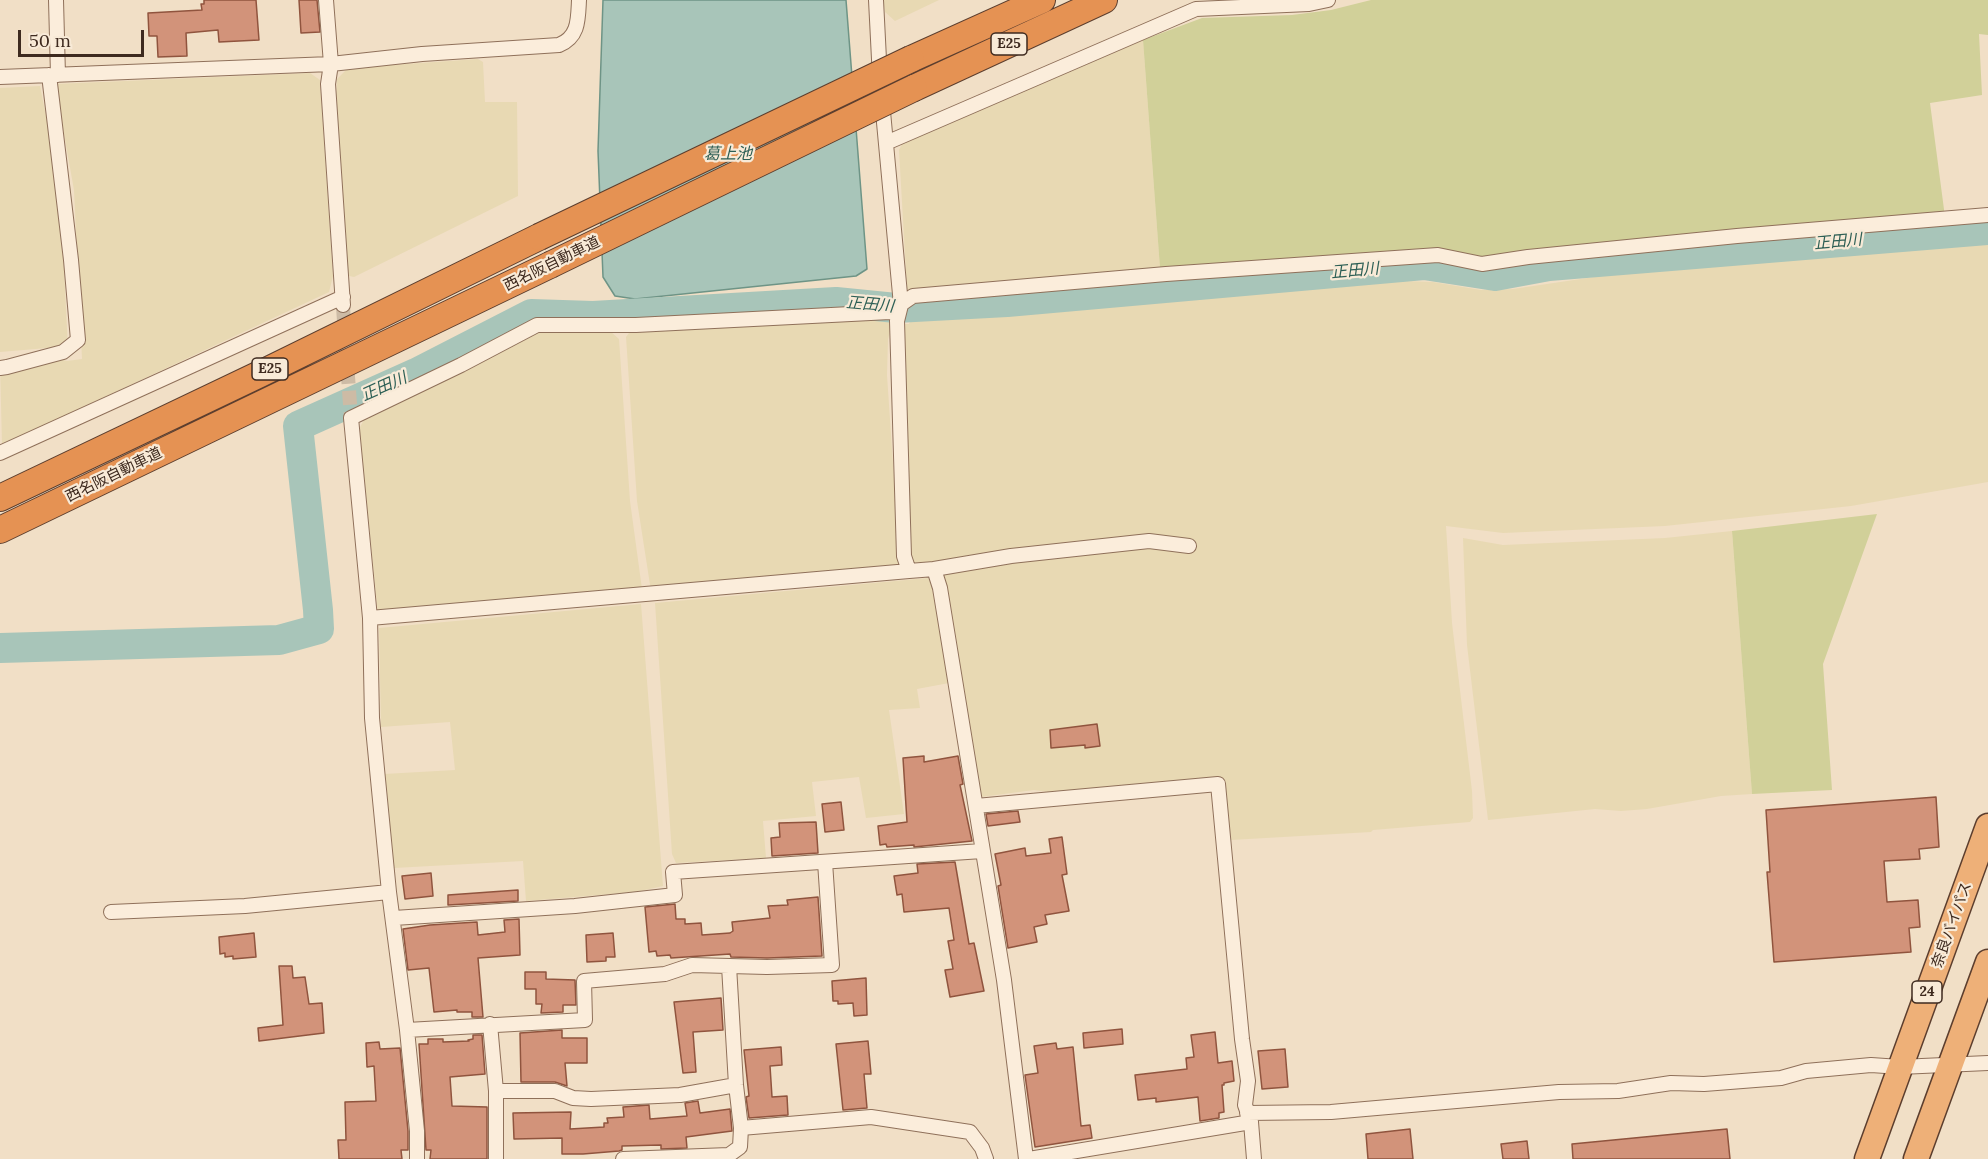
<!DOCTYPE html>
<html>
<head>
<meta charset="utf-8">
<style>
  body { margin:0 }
  #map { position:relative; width:1988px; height:1159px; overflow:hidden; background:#f1dfc6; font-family:Lora,serif }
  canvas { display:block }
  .scale { position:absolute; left:18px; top:30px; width:126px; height:27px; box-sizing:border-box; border:3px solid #3e2a1f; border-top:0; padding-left:8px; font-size:18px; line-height:21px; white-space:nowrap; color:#3e2a1f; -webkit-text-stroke:4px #f8ead7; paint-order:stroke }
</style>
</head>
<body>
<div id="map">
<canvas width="1988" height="1159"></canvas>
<div class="scale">50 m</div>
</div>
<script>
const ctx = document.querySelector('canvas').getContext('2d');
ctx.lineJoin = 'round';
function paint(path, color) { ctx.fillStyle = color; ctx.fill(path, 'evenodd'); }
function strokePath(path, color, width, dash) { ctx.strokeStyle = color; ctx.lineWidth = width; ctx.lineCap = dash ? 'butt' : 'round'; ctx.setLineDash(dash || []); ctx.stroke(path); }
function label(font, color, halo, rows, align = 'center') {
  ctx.font = font + ' Lora,"Noto Sans JP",serif'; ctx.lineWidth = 4.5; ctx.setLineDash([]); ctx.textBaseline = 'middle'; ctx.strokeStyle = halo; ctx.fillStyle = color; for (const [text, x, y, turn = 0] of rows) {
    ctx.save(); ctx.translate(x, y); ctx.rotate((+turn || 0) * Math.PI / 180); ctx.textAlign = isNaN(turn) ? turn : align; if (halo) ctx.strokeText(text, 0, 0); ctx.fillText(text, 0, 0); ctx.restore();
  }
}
paint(new Path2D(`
  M883,0H939L895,21L885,12Z
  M1143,40L1160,268L962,287L907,290L899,150L902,144Z
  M478,59L483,62L485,102H517L518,196L354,277L345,275L335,121L337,79L348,68Z
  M310,73L320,80L333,276L329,292L2,445L0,363L52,357L67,361L82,359L74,190L55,84Z
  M40,86L60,186L68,349L59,347L0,352V88Z
  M1984,236H1988V482L1851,506L1665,526L1503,533L1446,526L1452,623L1472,791L1473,818L1470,822L1373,830L1371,832L1231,840L1226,830L1216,784L1048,792L1034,790L981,797L955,633L940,563H913L910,556L903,324H909L911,320L1163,297L1405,281L1433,282L1481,290L1513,289L1601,276L1981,244Z
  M839,320H889L892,325L888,339L887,375L900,568L651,591L637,501L626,337L629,333Z
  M541,331L611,332L619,339L630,501L642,589L378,614L359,429L366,416Z
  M1732,531L1752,794L1721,796L1647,809L1621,811L1595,809L1488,820L1467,645L1463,538L1503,545L1665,538Z
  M928,578L931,582L949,683L917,689L920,708L889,710L904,814L866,818L859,777L812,782L816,816L763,821L766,858L676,863L672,854L655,603Z
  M641,604L663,886L636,892L526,901L523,861L394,868L384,774L455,770L450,722L381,727L379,628Z`), '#e8d9b3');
paint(new Path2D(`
  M1371,0H1988V35L1979,34L1982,95L1930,103L1945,217L1512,259L1160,268L1143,40L1202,18L1292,15L1331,10Z
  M1877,514L1823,664L1832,790L1752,794L1732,531Z`), '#d1d099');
const water = new Path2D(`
  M603,0H846L867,269L856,276L635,299L615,296L603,277L598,151Z`);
paint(water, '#a8c5b9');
strokePath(water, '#6e9486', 1.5);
strokePath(new Path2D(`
  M0,648L279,640L319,629L318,610L298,426L416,373L531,314L593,316L836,302L896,308L1007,302L1424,265L1495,276L1549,266L1988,230`), '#a8c5b9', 30);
const building = new Path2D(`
  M204,0H256L259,40L219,42L218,30L186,33L187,56L158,57L157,36H149L148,13L202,10L201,4H204Z
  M299,0H317L320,32L301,33Z
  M1097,724L1100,746L1085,748V745L1051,748L1050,730Z
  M924,756V762L958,756L963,784L960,785L972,841L914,847V845L887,847L886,844L880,845L878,826L907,822L903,758Z
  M1936,797L1939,847L1919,849L1920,859L1884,861L1887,902L1918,900L1920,927L1909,928L1911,952L1774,962L1767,872H1770L1766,810Z
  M841,802L844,830L825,832L822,804Z
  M1018,811L1020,822L988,826L986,814Z
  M816,822L818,853L772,856L771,838L780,837L779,823Z
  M1062,837L1067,874L1062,875L1069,911L1045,915L1047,924L1034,927L1037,942L1008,948L998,886L1001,885L995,854L1025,848L1026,856L1051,853L1049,839Z
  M955,862L969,944L974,943L984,991L950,997L945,970L953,969L948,941L954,940L949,908L904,912L902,894L897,895L894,876L918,873L917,864Z
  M431,873L433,896L405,899L402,876Z
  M518,890V901L448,905V895Z
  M818,897L822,956L767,958L731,957L730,954L671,958L670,955L657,956L656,951L649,952L645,907L675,904L676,919H685V924L701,923L702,935L730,933L733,931L732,922L770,918L768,906L788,905L787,900Z
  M519,919L520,955L478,958L483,1017H472V1012H457V1010L434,1012L429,968L408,970L403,929L430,925L477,922L478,935L505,932L504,920Z
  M254,933L256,957L233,959V956L225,957V953L220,954L219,937Z
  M613,933L615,957H606V961L587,962L586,935Z
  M279,966H292L293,978L305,977L309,1004L322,1003L324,1033L259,1041L258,1028L283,1025Z
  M525,972H546V979L575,980L576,1005H563V1012L541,1013L542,1004H536V989H525Z
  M866,978L867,1015L854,1016L853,1003L838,1004V1001H833L832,981Z
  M721,998L723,1030L693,1032L696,1072L683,1073L674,1002Z
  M1122,1029L1123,1044L1084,1048L1083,1033Z
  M562,1030V1038H587V1063H565L567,1086L555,1082H521L520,1033Z
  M1215,1032L1218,1063L1232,1061L1234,1081L1224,1083V1085H1222L1224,1112L1219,1113V1118L1200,1121L1198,1097L1156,1102V1098L1138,1100L1135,1075L1187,1069L1186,1058L1194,1057L1191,1035Z
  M473,1035H482L485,1074L450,1077L452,1106L487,1107V1159H430L431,1150H426L419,1044H428V1039H443V1042L469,1041L468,1040L473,1039Z
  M868,1041L871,1074H864L867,1108L843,1110L836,1044Z
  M379,1042L380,1049L400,1048L408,1131V1150H401L402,1159H339L338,1140H346L345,1102L376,1101L374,1066L367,1067L366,1043Z
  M1056,1043L1057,1049L1073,1047L1081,1126L1090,1125L1092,1138L1035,1147L1025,1075L1038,1073L1034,1046Z
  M781,1047L782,1065L770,1066L772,1097L787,1096L788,1115L749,1118L746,1097L749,1096L744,1050Z
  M1285,1049L1288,1087L1262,1089L1258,1051Z
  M698,1101L700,1113L730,1109L732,1131L686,1137L687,1148L661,1149V1145L622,1146V1150L619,1151L583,1154H562V1138L514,1139L513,1113L571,1112L570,1129L604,1127V1123H608L607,1118L624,1117L623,1107L649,1105L650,1119L687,1116L685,1103Z
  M1410,1129L1413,1159H1368L1366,1134Z
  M1727,1129L1730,1159H1573L1572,1144Z
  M1527,1141L1529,1159H1503L1501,1144Z`);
paint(building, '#d2937a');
strokePath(building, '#90543e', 1.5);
strokePath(new Path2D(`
  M343,307L351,418`), '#cdbba5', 14, [14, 7]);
const minor = new Path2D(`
  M56,0L58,75
  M326,0L331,64L328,84L343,305
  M876,0L880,79
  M0,77L331,64L422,54L559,45C579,37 578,19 579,0
  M882,101L901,305L897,321L904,556L909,571L934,569L940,588L1004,980L1026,1159
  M886,143L1196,9L1309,4L1328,0
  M0,368L7,367L63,352L78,340L71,260L49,75
  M0,453L343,297
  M934,569L1011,556L1149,541L1189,546
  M370,618L909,571
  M976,806L1218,784L1242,1039L1248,1081L1245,1105L1251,1122L1254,1159
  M111,912L245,906L389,892
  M394,918L575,906L675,895L673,872L982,851
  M729,966L736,1085L741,1128L871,1117L970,1132L982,1148L986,1159
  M490,1024L496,1091V1159
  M407,1030L585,1020L584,981L665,974L692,965L767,967L832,965L825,862
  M496,1091H555L573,1098L591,1099L680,1095L736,1085
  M1247,1113L1331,1112L1559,1092L1618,1091L1671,1083L1704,1084L1781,1078L1806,1071L1871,1065L1900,1067L1988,1063
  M417,1159V1131L407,1030L389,892L372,718L370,618L351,418L461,365L537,325H636L890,312L913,296L1166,274L1438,255L1482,264L1528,257L1737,236L1988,215
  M623,1159L729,1155L740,1147L741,1128
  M1029,1159L1251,1122`);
const trunk = new Path2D(`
  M1867,1159L1988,826
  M1916,1159L1988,962`);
const motorway = new Path2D(`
  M911,59L1042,0
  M914,88L1104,0
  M0,498L260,374L539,237
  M0,530L550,265`);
strokePath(minor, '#8f705a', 16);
strokePath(trunk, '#5c3e2e', 27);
strokePath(motorway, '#5c3e2e', 28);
strokePath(minor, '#fbeddb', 14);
strokePath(trunk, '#eeb078', 24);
strokePath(motorway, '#e59253', 26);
const motorwayBridge = new Path2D(`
  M539,237L911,59
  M550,265L914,88`);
strokePath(motorwayBridge, '#5c3e2e', 28, []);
strokePath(motorwayBridge, '#e59253', 26);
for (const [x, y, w] of [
  [1009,44,36],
  [270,369,36],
  [1927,992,30]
]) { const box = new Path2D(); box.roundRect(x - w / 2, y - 11, w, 22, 4.5); ctx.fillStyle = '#f8ead7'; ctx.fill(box); strokePath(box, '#3e2a1f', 1.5); }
label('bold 14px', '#3e2a1f', null, [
  ["E25",1009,44],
  ["E25",270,369],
  ["24",1927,992]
]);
label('15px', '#3e2a1f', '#f8ead7', [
  ["西名阪自動車道",552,264,-26],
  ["西名阪自動車道",114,475,-26],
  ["奈良バイパス",1952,925,-70]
]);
label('italic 16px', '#2d5f55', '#f8ead7', [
  ["葛上池",728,154],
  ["正田川",1838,242,-5],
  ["正田川",1355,271,-5],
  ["正田川",870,305,5],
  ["正田川",384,387,-24]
]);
</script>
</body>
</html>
